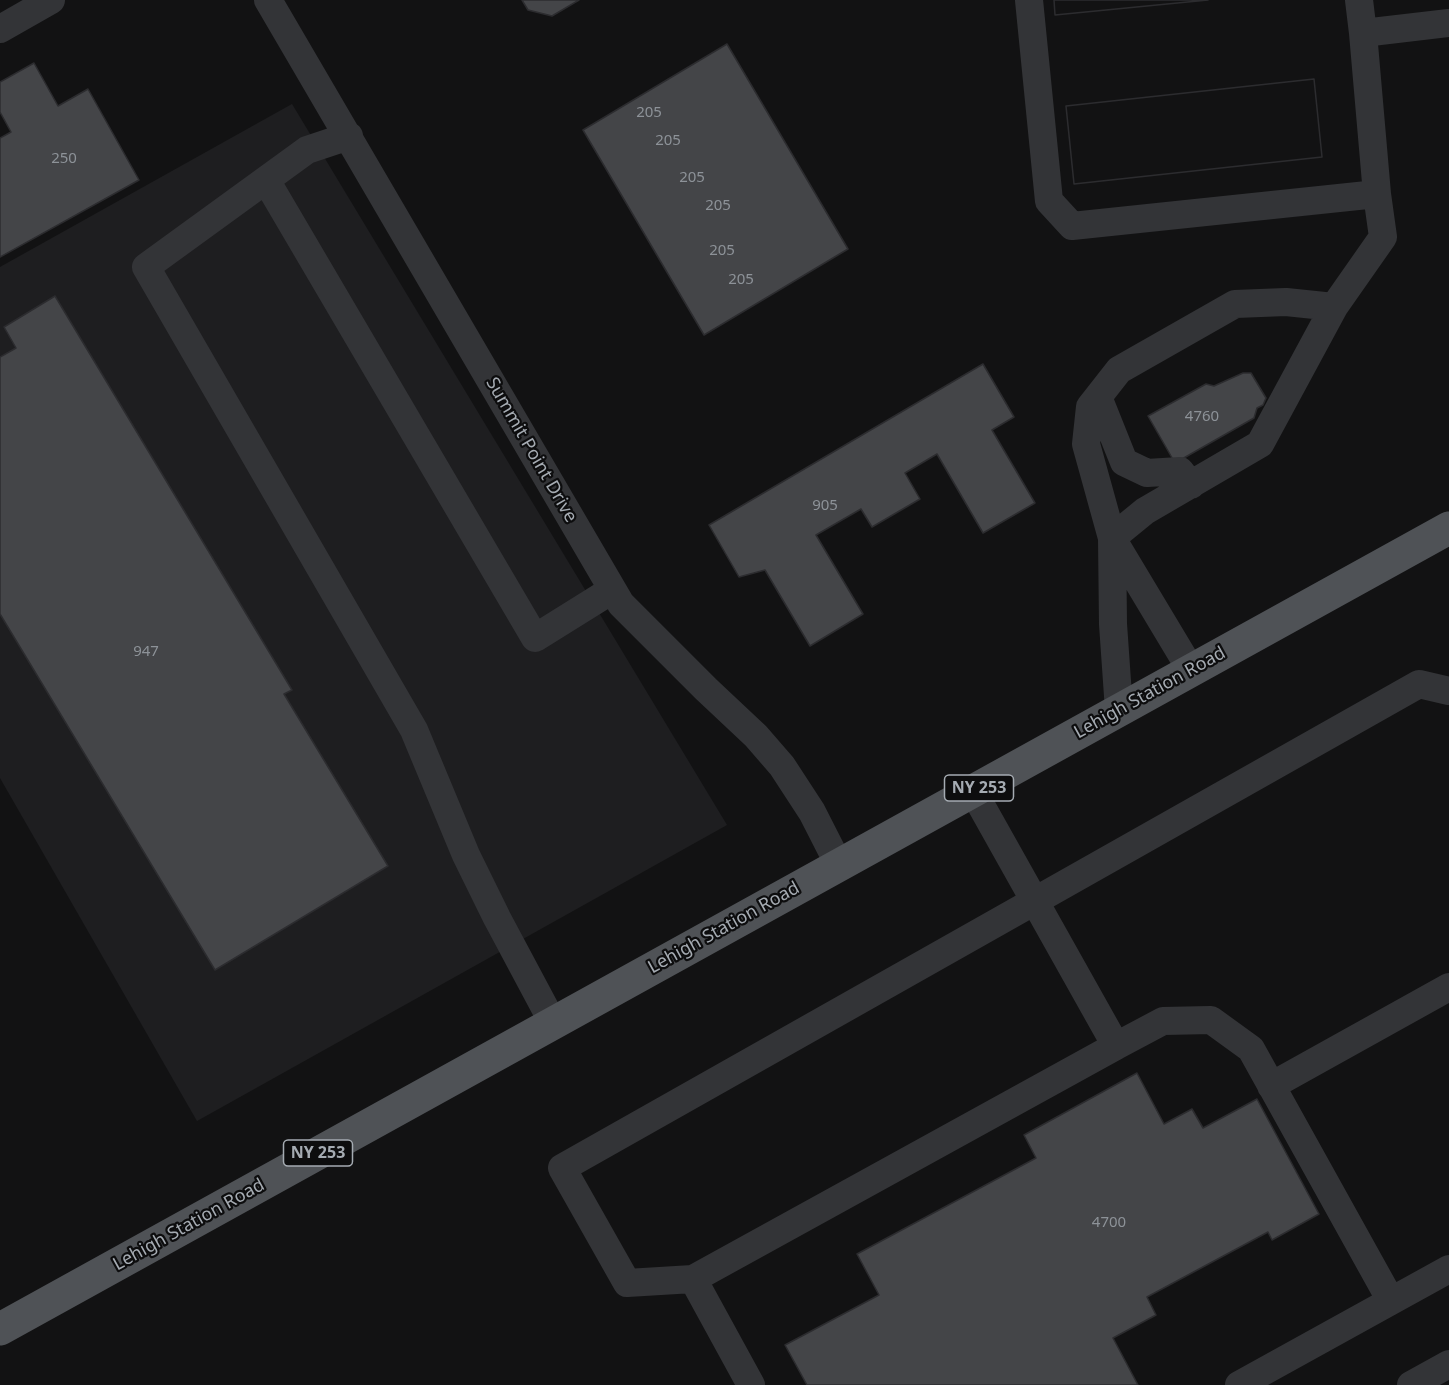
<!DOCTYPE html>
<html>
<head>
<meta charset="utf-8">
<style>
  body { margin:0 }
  canvas { display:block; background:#121213 }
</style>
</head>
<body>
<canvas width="1449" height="1385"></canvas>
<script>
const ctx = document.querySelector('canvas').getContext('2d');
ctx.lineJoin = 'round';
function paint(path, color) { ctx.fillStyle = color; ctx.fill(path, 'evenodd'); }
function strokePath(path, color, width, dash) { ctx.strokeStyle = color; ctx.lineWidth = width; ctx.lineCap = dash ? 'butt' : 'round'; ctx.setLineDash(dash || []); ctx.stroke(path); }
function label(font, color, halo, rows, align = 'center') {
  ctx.font = font + ' "Noto Sans",sans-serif'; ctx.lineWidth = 4.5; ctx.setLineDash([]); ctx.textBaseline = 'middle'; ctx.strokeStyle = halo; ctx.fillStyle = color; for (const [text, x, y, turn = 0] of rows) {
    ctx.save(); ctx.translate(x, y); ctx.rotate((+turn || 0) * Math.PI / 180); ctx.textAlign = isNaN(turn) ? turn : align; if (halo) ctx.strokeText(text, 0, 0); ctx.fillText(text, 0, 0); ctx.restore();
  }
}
paint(new Path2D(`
  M292,104L727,825L197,1121L0,778V267Z`), '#1e1e20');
const building = new Path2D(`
  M522,0H579L552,16L528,10Z
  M1054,0H1208L1055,15Z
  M1054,0H1208L1055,15Z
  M727,44L848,249L704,335L583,130Z
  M34,63L58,106L88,89L139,180L0,257V138L11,132L0,112V82Z
  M1314,79L1322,157L1074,184L1066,106Z
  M1314,79L1322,157L1074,184L1066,106Z
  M55,296L292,690L284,694L388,866L215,970L0,614V357L16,348L4,327Z
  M983,364L1014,417L992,430L1035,503L983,533L937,454L905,473L920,499L872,527L861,509L816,535L863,614L810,646L765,570L739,577L709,525Z
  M1243,373H1251L1266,398L1263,405L1257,408L1254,418L1175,463L1148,416L1206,384L1214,386Z
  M1137,1073L1164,1124L1192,1109L1203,1128L1257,1099L1319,1214L1272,1240L1268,1232L1147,1297L1156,1315L1113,1338L1138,1385H807L785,1345L879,1295L857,1254L1036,1158L1024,1135Z`);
paint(building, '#444548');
strokePath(building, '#2c2c2f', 1.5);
strokePath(new Path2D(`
  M268,0L621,604L706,689L756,736L782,766L812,812L839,865
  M1029,0L1049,201L1072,226L1377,194L1363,33L1449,23
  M1359,0L1363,33
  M0,29L51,0
  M349,136L307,150L146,267L414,730L466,855L497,918L553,1023
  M266,180L535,638L612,590
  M1098,397L1124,462L1147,473L1180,471L1191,485
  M1112,538L1145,511L1260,444L1334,307
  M1113,540L1191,670
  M1119,710L1113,624L1112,538L1086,444L1090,407L1119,370L1235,304L1286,302L1334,307L1383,237L1377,194
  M973,791L1116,1046L1163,1021L1211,1020L1251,1049L1391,1301L1449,1269
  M1271,1086L1449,987
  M693,1279L627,1283L562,1168L1419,684L1449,691
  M751,1385L693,1279L1116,1046
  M1239,1385L1391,1301
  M1411,1385L1449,1364`), '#333437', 28);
strokePath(new Path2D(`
  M0,1329L1449,528`), '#4f5256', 33);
label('15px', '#8d9298', null, [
  ["205",649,113],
  ["205",668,141],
  ["250",64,159],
  ["205",692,178],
  ["205",718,206],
  ["205",722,251],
  ["205",741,280],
  ["4760",1202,417],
  ["905",825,506],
  ["947",146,652],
  ["4700",1109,1223]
]);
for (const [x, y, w] of [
  [979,788,69],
  [318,1153,69]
]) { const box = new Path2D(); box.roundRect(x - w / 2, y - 13, w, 26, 4.5); ctx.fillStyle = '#0d0d0e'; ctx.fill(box); strokePath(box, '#a5abb2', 1.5); }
label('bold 16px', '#a5abb2', null, [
  ["NY 253",979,788],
  ["NY 253",318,1153]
]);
label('18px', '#a5abb2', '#0d0d0e', [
  ["Summit Point Drive",531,450,60],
  ["Lehigh Station Road",1150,693,-29],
  ["Lehigh Station Road",724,928,-29],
  ["Lehigh Station Road",189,1225,-29]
]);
</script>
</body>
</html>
